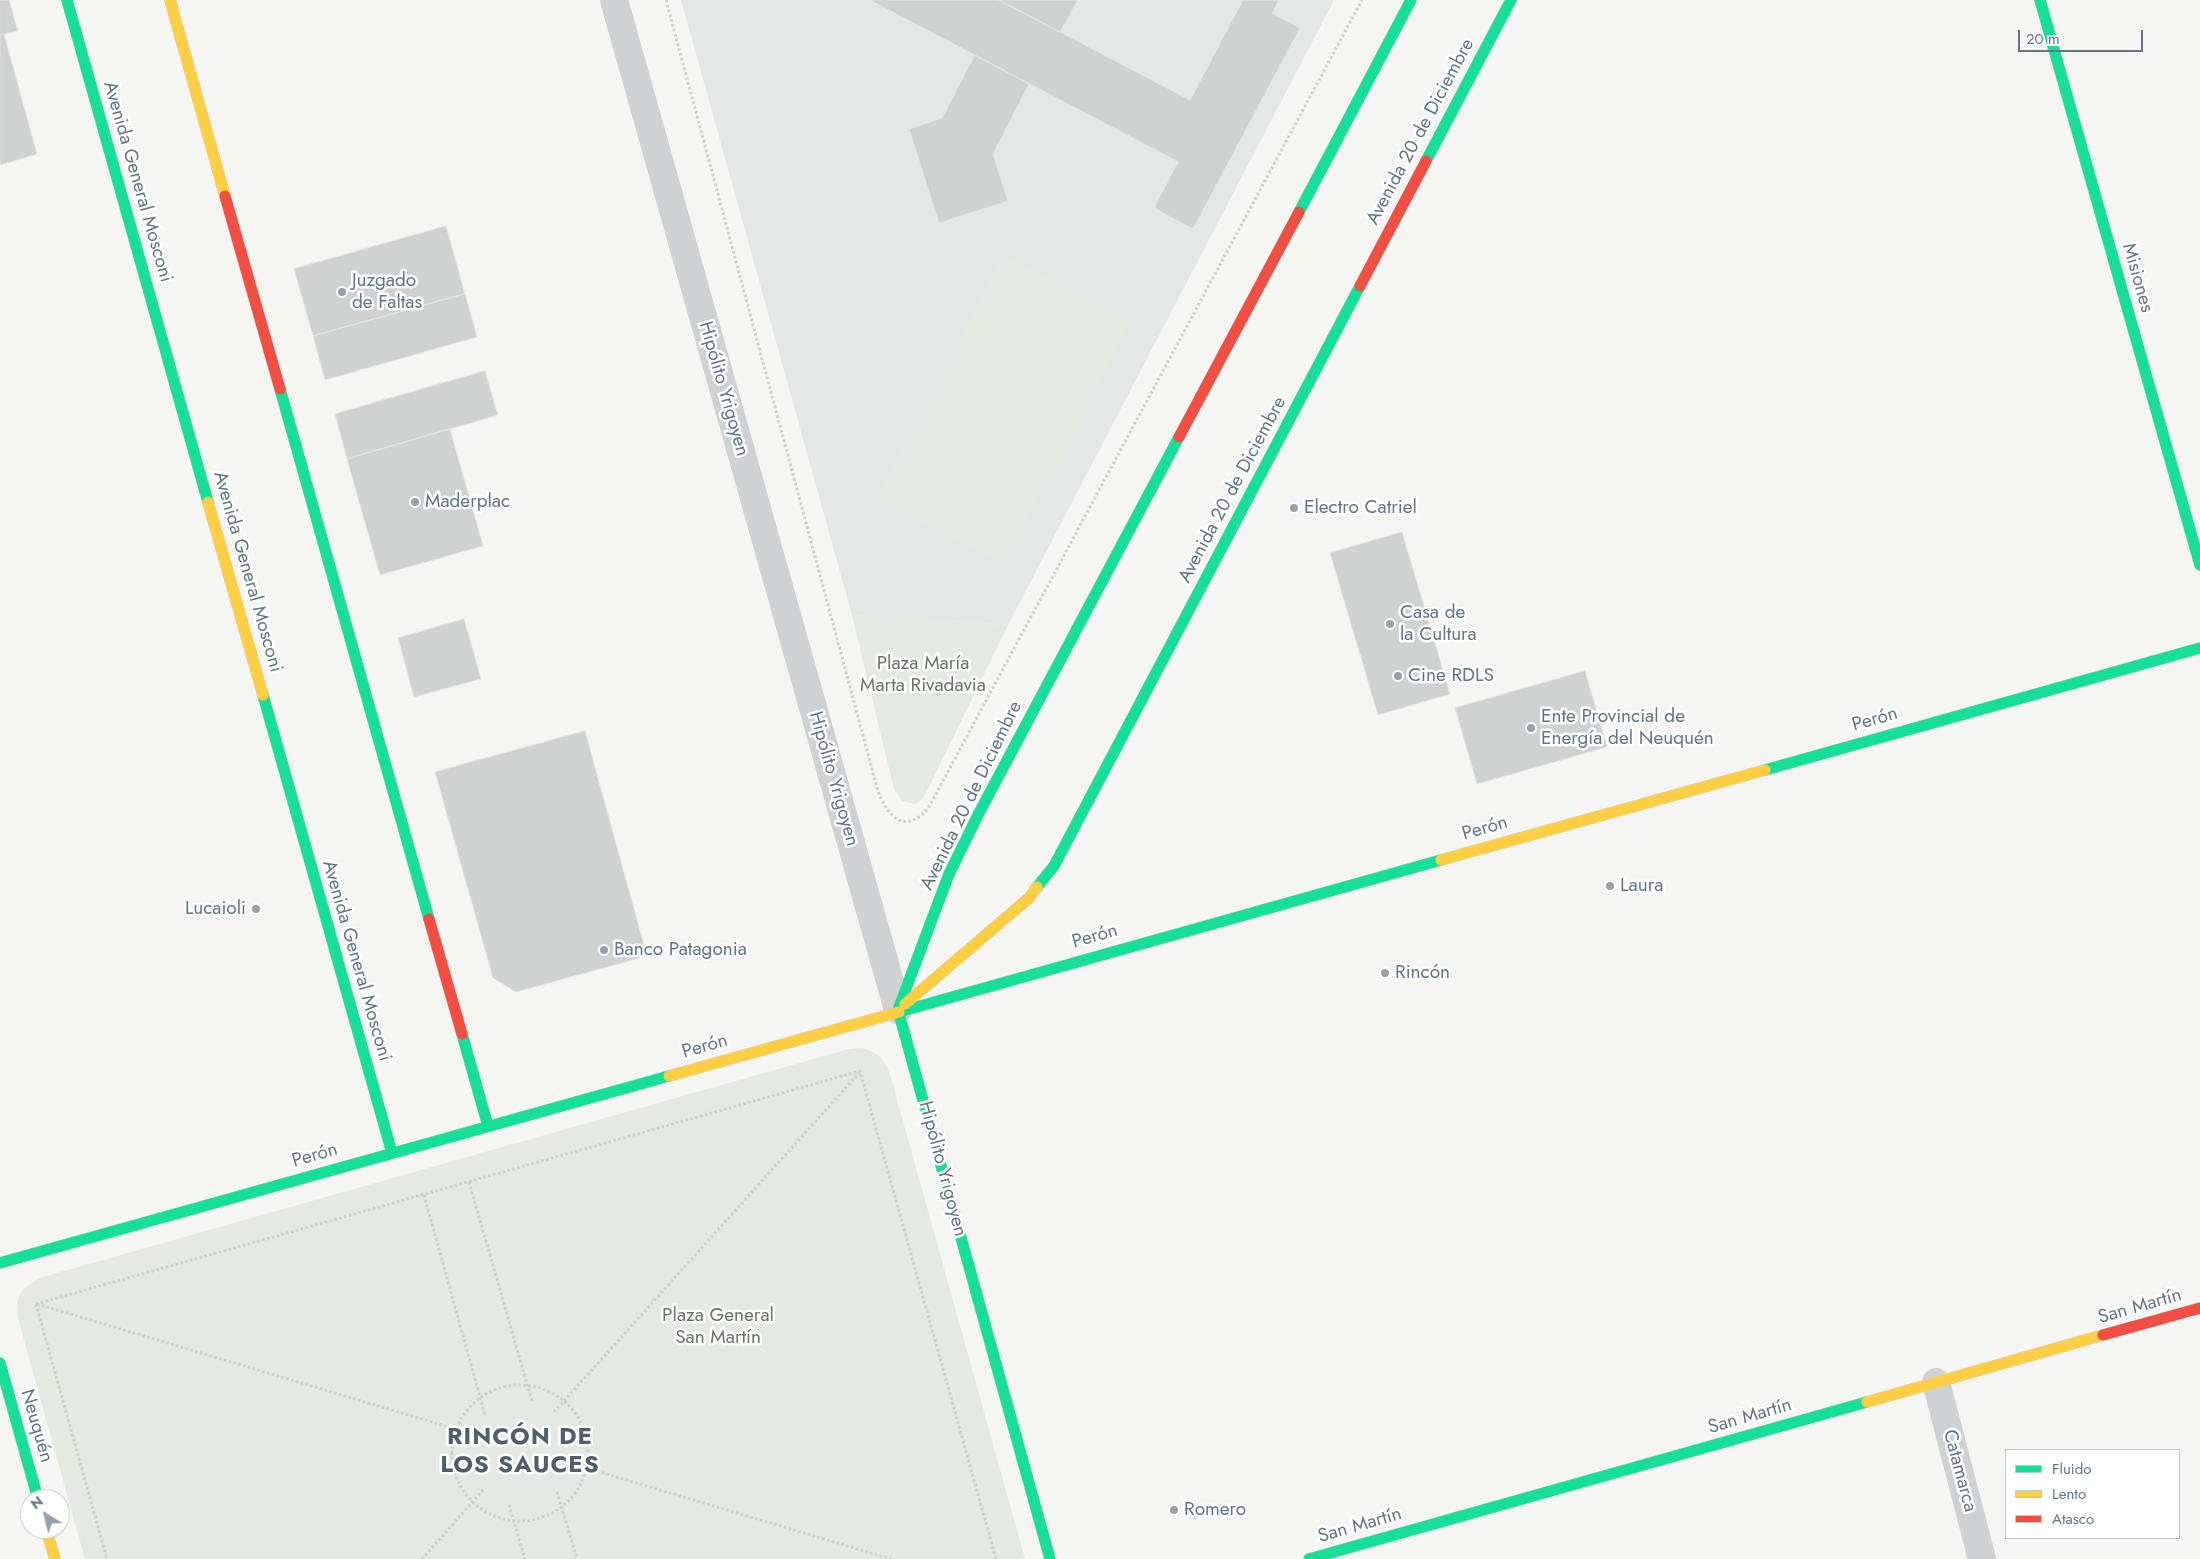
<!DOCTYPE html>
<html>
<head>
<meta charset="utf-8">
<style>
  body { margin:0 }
  #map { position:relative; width:2200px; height:1559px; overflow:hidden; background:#f5f5f3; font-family:Jost,sans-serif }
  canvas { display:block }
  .legend { position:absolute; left:2005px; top:1449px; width:175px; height:90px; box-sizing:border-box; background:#fff; border:1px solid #c0c8cf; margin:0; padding:6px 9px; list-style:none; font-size:15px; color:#627686 }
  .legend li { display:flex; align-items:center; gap:10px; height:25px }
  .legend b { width:25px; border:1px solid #c0c8cf }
  .north { position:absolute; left:20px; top:1489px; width:50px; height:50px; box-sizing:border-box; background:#fff; border:1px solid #c0c8cf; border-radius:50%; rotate:324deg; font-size:14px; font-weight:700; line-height:20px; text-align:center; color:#627686 }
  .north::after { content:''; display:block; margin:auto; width:18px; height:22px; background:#95a2ac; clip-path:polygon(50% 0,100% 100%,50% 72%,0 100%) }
  .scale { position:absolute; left:2018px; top:30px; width:125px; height:22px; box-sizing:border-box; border:2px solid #627686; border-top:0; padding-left:6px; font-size:15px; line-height:18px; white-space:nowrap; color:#627686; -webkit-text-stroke:4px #fff; paint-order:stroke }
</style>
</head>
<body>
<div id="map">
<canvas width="2200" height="1559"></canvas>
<ul class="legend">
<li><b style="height:6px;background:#16e098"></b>Fluido</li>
<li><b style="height:6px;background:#ffcf43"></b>Lento</li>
<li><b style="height:6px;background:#f24e42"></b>Atasco</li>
</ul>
<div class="north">N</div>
<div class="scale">20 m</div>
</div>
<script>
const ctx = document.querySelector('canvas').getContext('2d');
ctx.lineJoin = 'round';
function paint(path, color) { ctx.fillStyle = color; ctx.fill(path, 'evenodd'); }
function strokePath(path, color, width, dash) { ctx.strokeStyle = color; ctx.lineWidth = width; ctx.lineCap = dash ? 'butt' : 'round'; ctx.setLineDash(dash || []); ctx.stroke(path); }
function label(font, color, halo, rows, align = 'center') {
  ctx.font = font + ' Jost,sans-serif'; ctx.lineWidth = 5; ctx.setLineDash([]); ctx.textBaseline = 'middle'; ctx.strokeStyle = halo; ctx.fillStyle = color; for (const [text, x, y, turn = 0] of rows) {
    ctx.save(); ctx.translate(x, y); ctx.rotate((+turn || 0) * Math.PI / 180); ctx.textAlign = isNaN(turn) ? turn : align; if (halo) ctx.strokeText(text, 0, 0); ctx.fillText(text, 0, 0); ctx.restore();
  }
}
paint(new Path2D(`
  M681,0H1334L1008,625L852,615Z`), '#e5e7e6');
paint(new Path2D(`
  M1003,255L1130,322L1003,564L876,498Z
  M852,615L1008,625L926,793L921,800L915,804L902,801L894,789Z
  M861,1048C876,1051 882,1057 889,1071L1025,1559H85L19,1322C14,1296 19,1289 43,1277L849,1049Z`), '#e4e9e1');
const building = new Path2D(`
  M0,0H9L18,31L0,35Z
  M870,0H999L1190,100L1243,0H1279L1272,13L1300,28L1193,229L1154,208L1178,162Z
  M999,0H1078L1060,32Z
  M4,34L37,154L0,165V35Z
  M975,55L1029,84L993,154L1008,201L939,223L909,129L942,118Z
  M446,226L465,294L313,336L294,269Z
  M465,294L477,337L325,380L313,336Z
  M485,371L498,415L347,459L335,414Z
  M450,429L483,546L380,575L347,459Z
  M1402,532L1450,694L1378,715L1330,553Z
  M464,619L481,679L414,697L398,638Z
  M1585,671L1607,747L1477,784L1455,708Z
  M585,731L647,956L516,992L493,978L435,772Z`);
paint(building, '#d0d1d1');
strokePath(building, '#e4e4e3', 1);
const fast = new Path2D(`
  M67,0L208,502
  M2040,0L2200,565
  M1426,161L1511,0
  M1299,212L1411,0
  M280,389L429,919
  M263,695L392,1153
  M1765,770L2200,648
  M1037,887L1054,866L1360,286
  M899,1007L949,874L979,813L1179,437
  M898,1010L1050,1559
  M899,1012L1441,860
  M462,1034L488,1126
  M0,1263L669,1076
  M0,1363L38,1499
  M1309,1559L1867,1402`);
const slow = new Path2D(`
  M170,0L225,196
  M208,502L263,695
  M1441,860L1765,770
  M905,1004L1029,898L1037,887
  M669,1076L899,1012
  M1867,1402L2103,1335
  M46,1529L55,1559`);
const jam = new Path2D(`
  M225,196L280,389
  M1360,286L1426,161
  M1179,437L1299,212
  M429,919L462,1034
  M2103,1335L2200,1308`);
strokePath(fast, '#d0d2d3', 12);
strokePath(slow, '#d0d2d3', 12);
strokePath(jam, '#d0d2d3', 12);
strokePath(new Path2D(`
  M666,0L877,788C887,818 907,837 930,805L1362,0
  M469,1182L532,1401
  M424,1195L485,1415
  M36,1304L860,1071L996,1559
  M36,1304L107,1559
  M37,1304L472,1434
  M452 1453a68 68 0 1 1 136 0a68 68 0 1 1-136 0Z
  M554,1412L860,1072
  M573,1464L891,1559
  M557,1492L577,1559
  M509,1505L525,1559
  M422,1559L483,1490`), '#cecece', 3, [2.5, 2.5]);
strokePath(new Path2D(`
  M614,0L898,1010
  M1936,1382L1982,1559`), '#d0d1d2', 28);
strokePath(fast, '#16e098', 11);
strokePath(slow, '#ffcf43', 11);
strokePath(jam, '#f24e42', 11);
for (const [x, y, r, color] of [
  [342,292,5,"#95a2ac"],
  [415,502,5,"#95a2ac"],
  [1294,508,5,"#95a2ac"],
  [1390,624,5,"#95a2ac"],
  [1398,676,5,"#95a2ac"],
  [1531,728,5,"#95a2ac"],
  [1610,886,5,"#95a2ac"],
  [256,909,5,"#95a2ac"],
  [604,950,5,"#95a2ac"],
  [1385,973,5,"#95a2ac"],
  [1174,1510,5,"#95a2ac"]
]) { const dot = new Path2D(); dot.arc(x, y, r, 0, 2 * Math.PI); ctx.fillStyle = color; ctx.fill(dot); strokePath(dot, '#fff', 2); }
label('19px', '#627686', '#fff', [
  ["Avenida 20 de Diciembre",1421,132,-62],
  ["Avenida General Mosconi",137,182,74],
  ["Misiones",2137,278,74],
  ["Hipólito Yrigoyen",723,389,74],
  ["Avenida 20 de Diciembre",1233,490,-62],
  ["Avenida General Mosconi",247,572,74],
  ["Perón",1875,720,-16],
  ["Hipólito Yrigoyen",833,779,74],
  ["Avenida 20 de Diciembre",972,796,-64],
  ["Perón",1485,829,-16],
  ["Perón",1095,937,-16],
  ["Avenida General Mosconi",356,961,74],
  ["Perón",705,1047,-16],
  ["Perón",315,1156,-16],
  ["Hipólito Yrigoyen",942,1169,75],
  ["San Martín",2140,1307,-16],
  ["San Martín",1750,1417,-16],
  ["Neuquén",36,1426,74],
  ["Catamarca",1959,1471,75],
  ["San Martín",1360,1526,-16]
]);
label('19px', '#627686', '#fff', [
  ["Juzgado",352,281],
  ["de Faltas",352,303],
  ["Maderplac",425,502],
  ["Electro Catriel",1304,508],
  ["Casa de",1400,613],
  ["la Cultura",1400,635],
  ["Cine RDLS",1408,676],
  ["Ente Provincial de",1541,717],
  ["Energía del Neuquén",1541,739],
  ["Laura",1620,886],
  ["Lucaioli",246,909,"right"],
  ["Banco Patagonia",614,950],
  ["Rincón",1395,973],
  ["Romero",1184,1510]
], 'left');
label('19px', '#63785e', '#fff', [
  ["Plaza María",923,664],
  ["Marta Rivadavia",923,686],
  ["Plaza General",718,1316],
  ["San Martín",718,1338]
]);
ctx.letterSpacing = '1px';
label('bold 24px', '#515f6b', '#fff', [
  ["RINCÓN DE",520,1438],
  ["LOS SAUCES",520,1466]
]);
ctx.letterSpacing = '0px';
</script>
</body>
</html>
